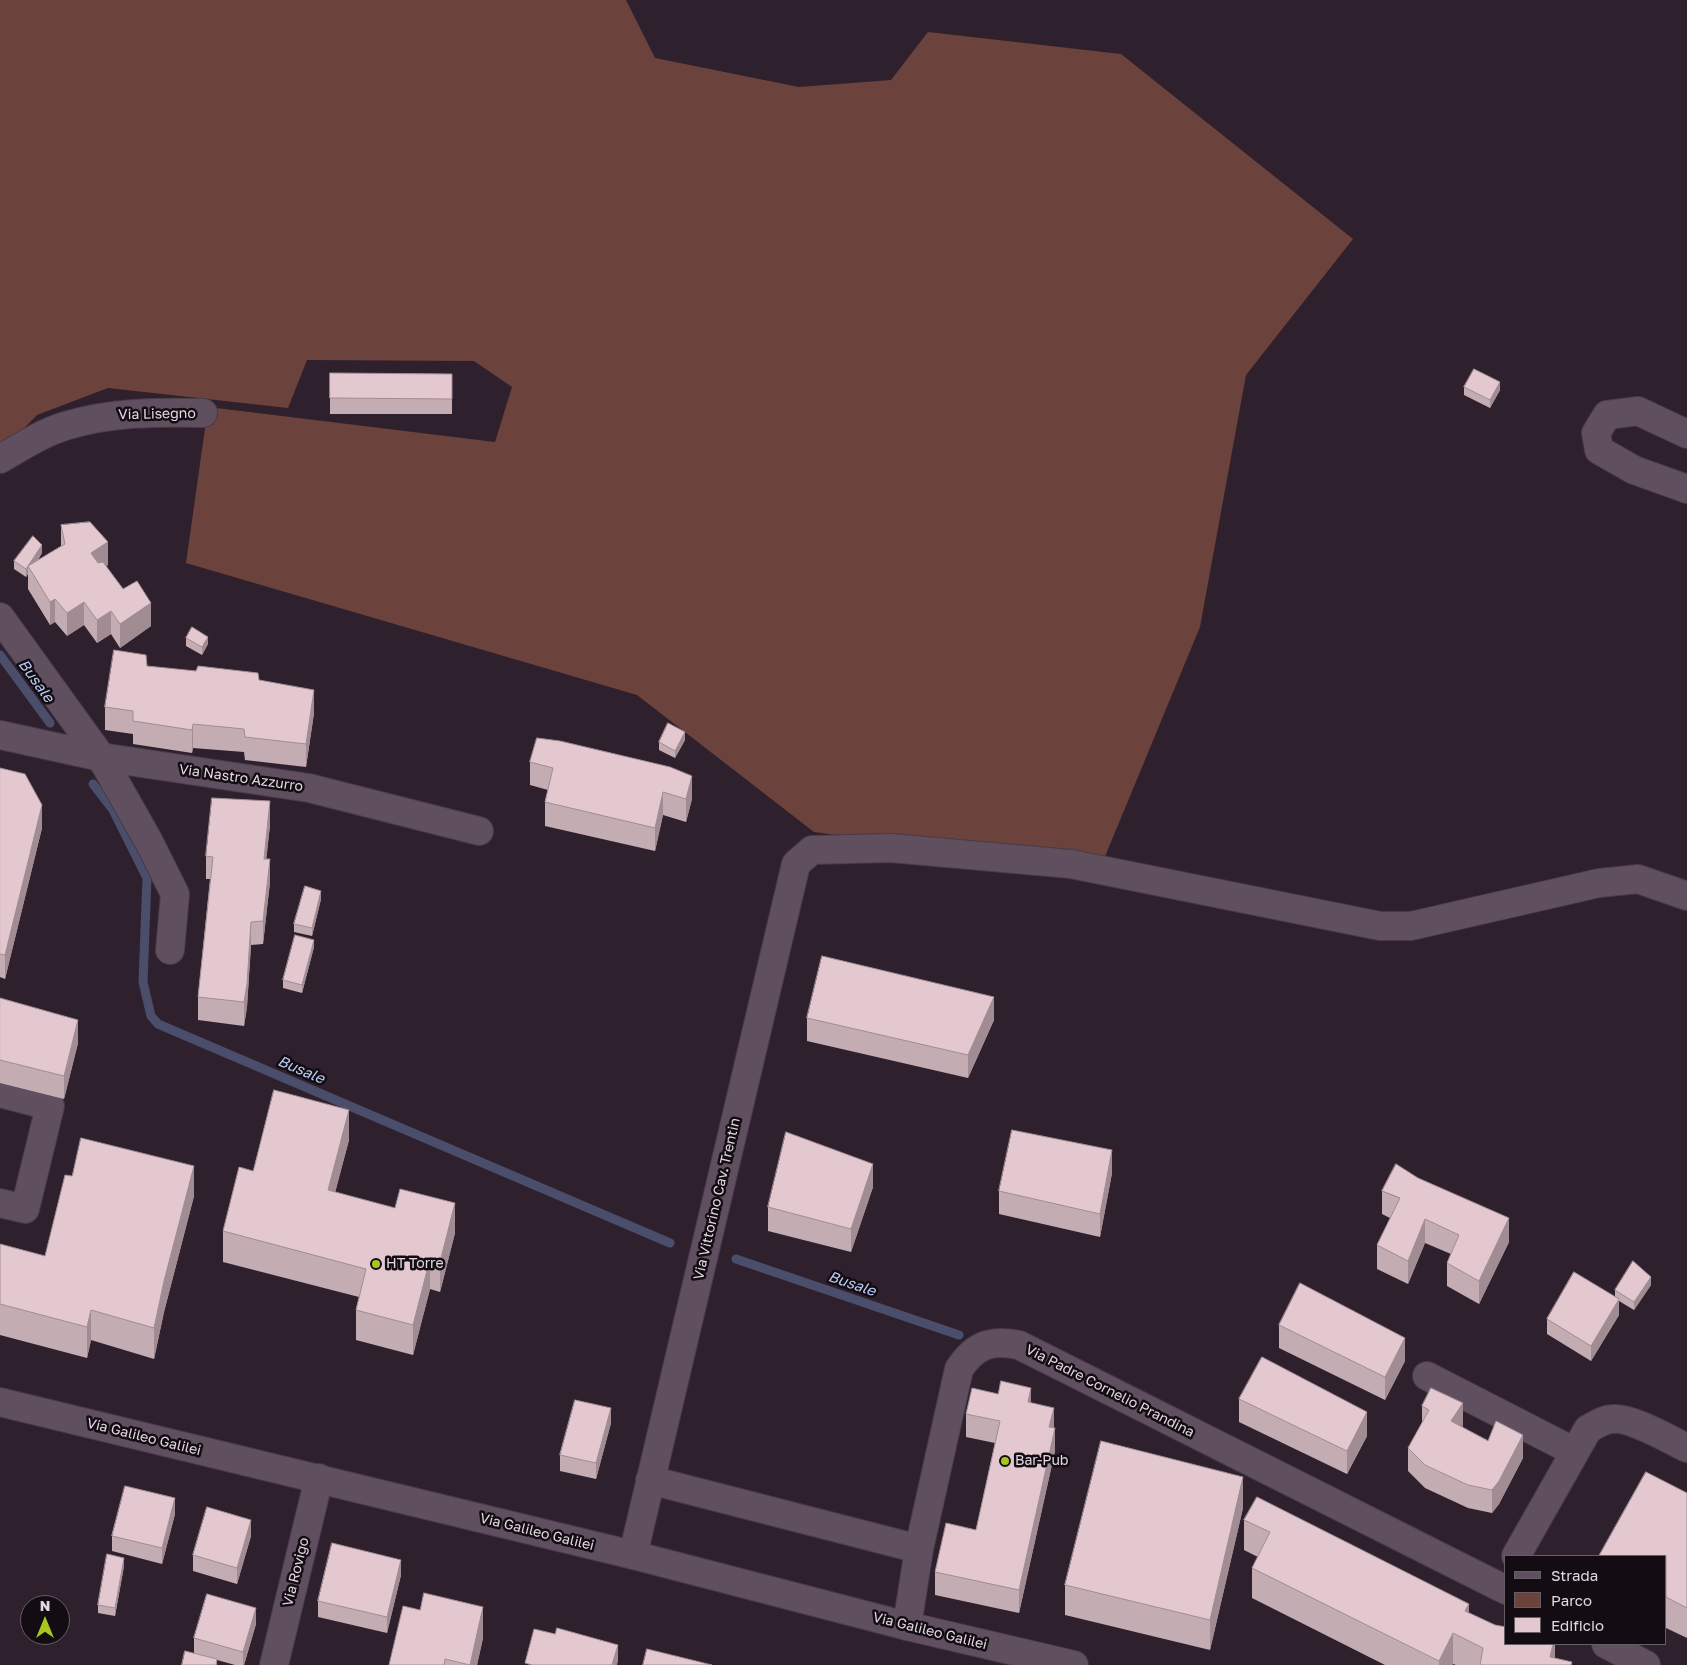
<!DOCTYPE html>
<html>
<head>
<meta charset="utf-8">
<style>
  body { margin:0 }
  #map { position:relative; width:1687px; height:1665px; overflow:hidden; background:#2f202e; font-family:"Golos Text",sans-serif }
  canvas { display:block }
  .legend { position:absolute; left:1504px; top:1555px; width:162px; height:90px; box-sizing:border-box; background:#130d13; border:1px solid #665e66; margin:0; padding:6px 9px; list-style:none; font-size:15px; color:#e3d8e2 }
  .legend li { display:flex; align-items:center; gap:10px; height:25px }
  .legend b { width:25px; border:1px solid #665e66 }
  .north { position:absolute; left:20px; top:1595px; width:50px; height:50px; box-sizing:border-box; background:#130d13; border:1px solid #665e66; border-radius:50%; rotate:0deg; font-size:14px; font-weight:700; line-height:20px; text-align:center; color:#e3d8e2 }
  .north::after { content:''; display:block; margin:auto; width:18px; height:22px; background:#a7c71e; clip-path:polygon(50% 0,100% 100%,50% 72%,0 100%) }
</style>
</head>
<body>
<div id="map">
<canvas width="1687" height="1665"></canvas>
<ul class="legend">
<li><b style="height:6px;background:#604f5f"></b>Strada</li>
<li><b style="height:14px;background:#6b423c"></b>Parco</li>
<li><b style="height:14px;background:#e4c8d0"></b>Edificio</li>
</ul>
<div class="north">N</div>
</div>
<script>
const ctx = document.querySelector('canvas').getContext('2d');
ctx.lineJoin = 'round';
function paint(path, color) { ctx.fillStyle = color; ctx.fill(path, 'evenodd'); }
function strokePath(path, color, width, dash) { ctx.strokeStyle = color; ctx.lineWidth = width; ctx.lineCap = dash ? 'butt' : 'round'; ctx.setLineDash(dash || []); ctx.stroke(path); }
function label(font, color, halo, rows, align = 'center') {
  ctx.font = font + ' "Golos Text",sans-serif'; ctx.lineWidth = 5; ctx.setLineDash([]); ctx.textBaseline = 'middle'; ctx.strokeStyle = halo; ctx.fillStyle = color; for (const [text, x, y, turn = 0] of rows) {
    ctx.save(); ctx.translate(x, y); ctx.rotate((+turn || 0) * Math.PI / 180); ctx.textAlign = isNaN(turn) ? turn : align; if (halo) ctx.strokeText(text, 0, 0); ctx.fillText(text, 0, 0); ctx.restore();
  }
}
paint(new Path2D(`
  M0,0H626L655,58L799,87L891,80L928,32L1121,54L1353,239L1246,375L1200,627L1099,871L814,832L637,695L186,563L208,407L495,442L512,387L474,361L307,360L288,408L108,388L37,415L0,453Z`), '#6b423c');
strokePath(new Path2D(`
  M0,655L50,723
  M93,784L113,810L147,878L143,982L151,1016L158,1024L670,1243
  M736,1259L959,1335`), '#4a4e6b', 9);
const street = new Path2D(`
  M1687,434L1638,411L1607,415L1596,433L1599,450L1634,470L1687,489
  M0,459C21,447 42,433 65,426C111,412 156,412 203,413
  M0,617L101,757L149,842L175,894L170,950
  M0,735L101,757L309,788L479,831
  M0,1093L50,1106L25,1209L0,1203
  M1427,1376L1575,1452
  M650,1480L919,1549
  M633,1555L796,864L812,850L891,848L1071,864L1380,926H1411L1599,883L1638,879L1687,896
  M1516,1556L1588,1429C1596,1425 1604,1419 1613,1419C1631,1417 1670,1440 1687,1448
  M907,1626L919,1549L959,1369C975,1345 991,1339 1019,1345L1506,1590
  M1606,1644L1646,1665
  M274,1665L319,1478`);
const secondary = new Path2D(`
  M0,1402L633,1555L907,1626L1074,1665`);
strokePath(street, '#483b47', 30);
strokePath(secondary, '#483b47', 30);
strokePath(street, '#604f5f', 28);
strokePath(secondary, '#604f5f', 28);
paint(new Path2D(`
  M330,373L452,374V414H330Z
  M1464,387L1500,390L1490,408L1464,395Z
  M61,525L108,565L106,566L151,626L120,648L111,634L97,643L84,625L67,636L55,622L50,625L28,589V574L26,577L14,569V561L42,553L38,560L61,546Z
  M186,638L208,644L202,655L186,646Z
  M259,680L314,713L306,767L245,760L244,752L193,748L192,753L133,744V734L105,730V707Z
  M537,738L692,799L686,822L663,815L655,851L545,826V802L548,790L530,785V762Z
  M685,740L675,758L659,750V742Z
  M0,768L42,828L5,979L0,977Z
  M270,825L266,859L270,882L263,944L251,945L247,1007L244,1026L198,1020V997L210,879H206V856Z
  M321,899L312,936L294,932V924Z
  M314,947L302,993L283,988V980Z
  M0,998L78,1043L64,1099L0,1083Z
  M807,1018L994,1020L968,1078L807,1041Z
  M349,1140L335,1192L455,1233L440,1292L430,1289L413,1355L356,1340V1310L359,1297L223,1262V1231L253,1171Z
  M1112,1173L1100,1237L999,1214V1191Z
  M873,1187L851,1252L768,1231V1207Z
  M1382,1191L1509,1242L1479,1304L1447,1286V1263L1451,1254L1425,1243L1408,1284L1377,1269V1245L1390,1218L1382,1214Z
  M194,1196L164,1312L154,1359L91,1340L87,1358L0,1335V1244L45,1256Z
  M1651,1285L1634,1310L1619,1301V1315L1591,1361L1547,1334V1319L1615,1297V1290Z
  M1279,1325L1405,1361L1385,1400L1279,1348Z
  M998,1394L1031,1403L1054,1428L1055,1451L1019,1613L935,1595V1572L976,1530L995,1443L966,1437V1414Z
  M1239,1399L1367,1436L1347,1474L1239,1422Z
  M1422,1406L1463,1426L1462,1427L1523,1458L1499,1504L1492,1513L1468,1508L1425,1488L1408,1471V1448L1422,1423Z
  M611,1423L596,1479L560,1471V1455Z
  M1687,1493V1638L1666,1628V1556Z
  M1243,1508L1210,1650L1065,1615V1585Z
  M175,1514L162,1564L112,1551V1536Z
  M1244,1520L1469,1613L1495,1625L1555,1644V1658L1572,1665H1456L1453,1664L1452,1665H1385L1252,1598V1568L1258,1557L1244,1550Z
  M251,1536L237,1584L193,1571V1555Z
  M124,1566L115,1616L98,1613V1605Z
  M401,1575L387,1633L318,1617V1601Z
  M256,1624L244,1665H235L217,1660V1665L194,1653V1638Z
  M483,1638L477,1665H389Z`), '#c4acb3');
paint(new Path2D(`
  M1500,382V390L1490,408V400Z
  M108,542V565L91,576V553Z
  M42,545V553L31,570L28,566Z
  M28,566V574L26,577V569Z
  M55,599V622L50,625V602Z
  M84,602V625L67,636V613Z
  M151,603V626L120,648V624Z
  M111,611V634L97,643V620Z
  M208,637V644L202,655V647Z
  M314,690V713L306,767V744Z
  M193,724V748L192,753V730Z
  M685,732V740L675,758V751Z
  M692,776V799L686,822V799Z
  M663,792V815L655,851V828Z
  M270,801V825L264,882V859Z
  M42,805V828L5,979V955Z
  M270,859V882L263,944V921Z
  M321,891V899L312,936V928Z
  M251,922V945L247,1007L244,1026V1002Z
  M314,940V947L302,993V985Z
  M994,997V1020L968,1078V1055Z
  M78,1020V1043L64,1099V1076Z
  M349,1110V1140L328,1220V1190Z
  M1112,1150V1173L1100,1237V1214Z
  M873,1164V1187L851,1252V1229Z
  M194,1166V1196L164,1312L154,1359V1328L164,1281Z
  M455,1203V1233L440,1292V1262Z
  M1509,1218V1242L1479,1304V1281Z
  M1425,1219V1243L1408,1284V1261Z
  M430,1259V1289L413,1355V1325Z
  M1651,1277V1285L1634,1310V1302Z
  M1619,1299V1315L1591,1361V1346Z
  M91,1310V1340L87,1358V1327Z
  M1405,1338V1361L1385,1400V1377Z
  M1031,1388V1411L1028,1402Z
  M1463,1403V1426L1451,1445V1421Z
  M611,1408V1423L596,1479V1463Z
  M1054,1408V1431L1049,1427Z
  M1367,1412V1436L1347,1474V1451Z
  M1055,1428V1451L1019,1613V1590Z
  M1523,1435V1458L1499,1504L1492,1513V1490Z
  M1243,1477V1508L1210,1650V1620Z
  M175,1498V1514L162,1564V1548Z
  M251,1520V1536L237,1584V1568Z
  M124,1558V1566L115,1616V1608Z
  M401,1560V1575L387,1633V1617Z
  M1469,1604V1635L1465,1611Z
  M483,1607V1638L477,1665H470Z
  M256,1608V1624L244,1665H243V1652Z
  M1453,1633V1664L1452,1665H1439V1661Z
  M1553,1644H1555V1665L1550,1657Z
  M618,1645V1661L617,1665H612Z`), '#a08c92');
const building = new Path2D(`
  M1474,369L1500,382L1490,400L1464,387Z
  M330,373L452,374V399L330,398Z
  M90,522L108,542L91,553L98,563L103,562L123,589L137,581L151,603L120,624L111,611L97,620L84,602L67,613L55,599L50,602L28,566L65,544L61,525Z
  M33,536L42,545L26,569L14,561Z
  M192,627L208,637L202,647L186,638Z
  M114,650L146,655L147,666L196,671L198,666L258,673L259,680L314,690L306,744L245,737L244,729L193,724L192,730L133,721V711L105,707Z
  M668,723L685,732L675,751L659,742Z
  M537,738L560,741L670,767L692,776L686,799L663,792L655,828L545,802L553,768L530,762Z
  M0,768L25,774L42,805L5,955L0,954Z
  M212,798L270,801L264,859H270L263,921L251,922L247,984L244,1002L198,997L213,857L206,856Z
  M305,886L321,891L312,928L294,924Z
  M295,935L314,940L302,985L283,980Z
  M822,956L994,997L968,1055L807,1018Z
  M0,998L78,1020L64,1076L0,1060Z
  M274,1090L349,1110L328,1190L395,1208L400,1189L455,1203L440,1262L430,1259L413,1325L356,1310L366,1269L223,1231L239,1167L253,1171Z
  M1012,1130L1112,1150L1100,1214L999,1191Z
  M786,1132L873,1164L851,1229L768,1207Z
  M81,1138L194,1166L164,1281L154,1328L91,1310L87,1327L0,1304V1244L45,1256L65,1175L72,1176Z
  M1396,1164L1418,1178L1509,1218L1479,1281L1447,1263L1459,1235L1425,1219L1408,1261L1377,1245L1400,1198L1382,1191Z
  M1633,1261L1651,1277L1634,1302L1615,1290Z
  M1574,1272L1619,1299L1591,1346L1547,1319Z
  M1300,1283L1405,1338L1385,1377L1279,1325Z
  M1262,1357L1367,1412L1347,1451L1239,1399Z
  M1001,1381L1031,1388L1028,1402L1054,1408L1049,1427L1055,1428L1019,1590L935,1572L946,1523L976,1530L1000,1421L966,1414L972,1388L998,1394Z
  M1431,1388L1463,1403L1451,1421L1488,1441L1496,1421L1523,1435L1499,1481L1492,1490L1468,1485L1425,1465L1408,1448L1429,1410L1422,1406Z
  M575,1400L611,1408L596,1463L560,1455Z
  M1101,1441L1243,1477L1210,1620L1065,1585Z
  M1646,1472L1687,1493V1608L1666,1597V1556H1599Z
  M125,1486L175,1498L162,1548L112,1536Z
  M1257,1497L1469,1604L1465,1611L1495,1625L1506,1627V1644H1553L1550,1657L1572,1662L1571,1665H1480L1483,1648L1453,1633L1439,1661L1252,1568L1270,1532L1244,1520Z
  M207,1507L251,1520L237,1568L193,1555Z
  M332,1543L401,1560L387,1617L318,1601Z
  M107,1554L124,1558L115,1608L98,1605Z
  M424,1593L483,1607L470,1665L445,1659L444,1665H389L403,1606L420,1610Z
  M207,1594L256,1608L243,1652L194,1638Z
  M557,1628L618,1645L612,1665H532L525,1663L534,1629L555,1634Z
  M647,1649L712,1665H643Z
  M185,1651L217,1659L216,1665H182Z`);
paint(building, '#e4c8d0');
strokePath(building, '#a08c92', 1);
for (const [x, y, r, color] of [
  [376,1264,5,"#a7c71e"],
  [1005,1461,5,"#a7c71e"]
]) { const dot = new Path2D(); dot.arc(x, y, r, 0, 2 * Math.PI); ctx.fillStyle = color; ctx.fill(dot); strokePath(dot, '#130d13', 2); }
label('14px', '#e3d8e2', '#130d13', [
  ["Via Lisegno",157,414,-1],
  ["Via Nastro Azzurro",241,778,8],
  ["Via Vittorino Cav. Trentin",717,1199,-77],
  ["Via Padre Cornelio Prandina",1110,1391,27],
  ["Via Galileo Galilei",144,1437,14],
  ["Via Galileo Galilei",537,1532,14],
  ["Via Rovigo",296,1572,-76],
  ["Via Galileo Galilei",930,1631,14]
]);
label('14px', '#e3d8e2', '#130d13', [
  ["HT Torre",386,1264],
  ["Bar-Pub",1015,1461]
], 'left');
label('italic 15px', '#baccf6', '#130d13', [
  ["Busale",36,681,54],
  ["Busale",301,1070,23],
  ["Busale",852,1284,19]
]);
</script>
</body>
</html>
